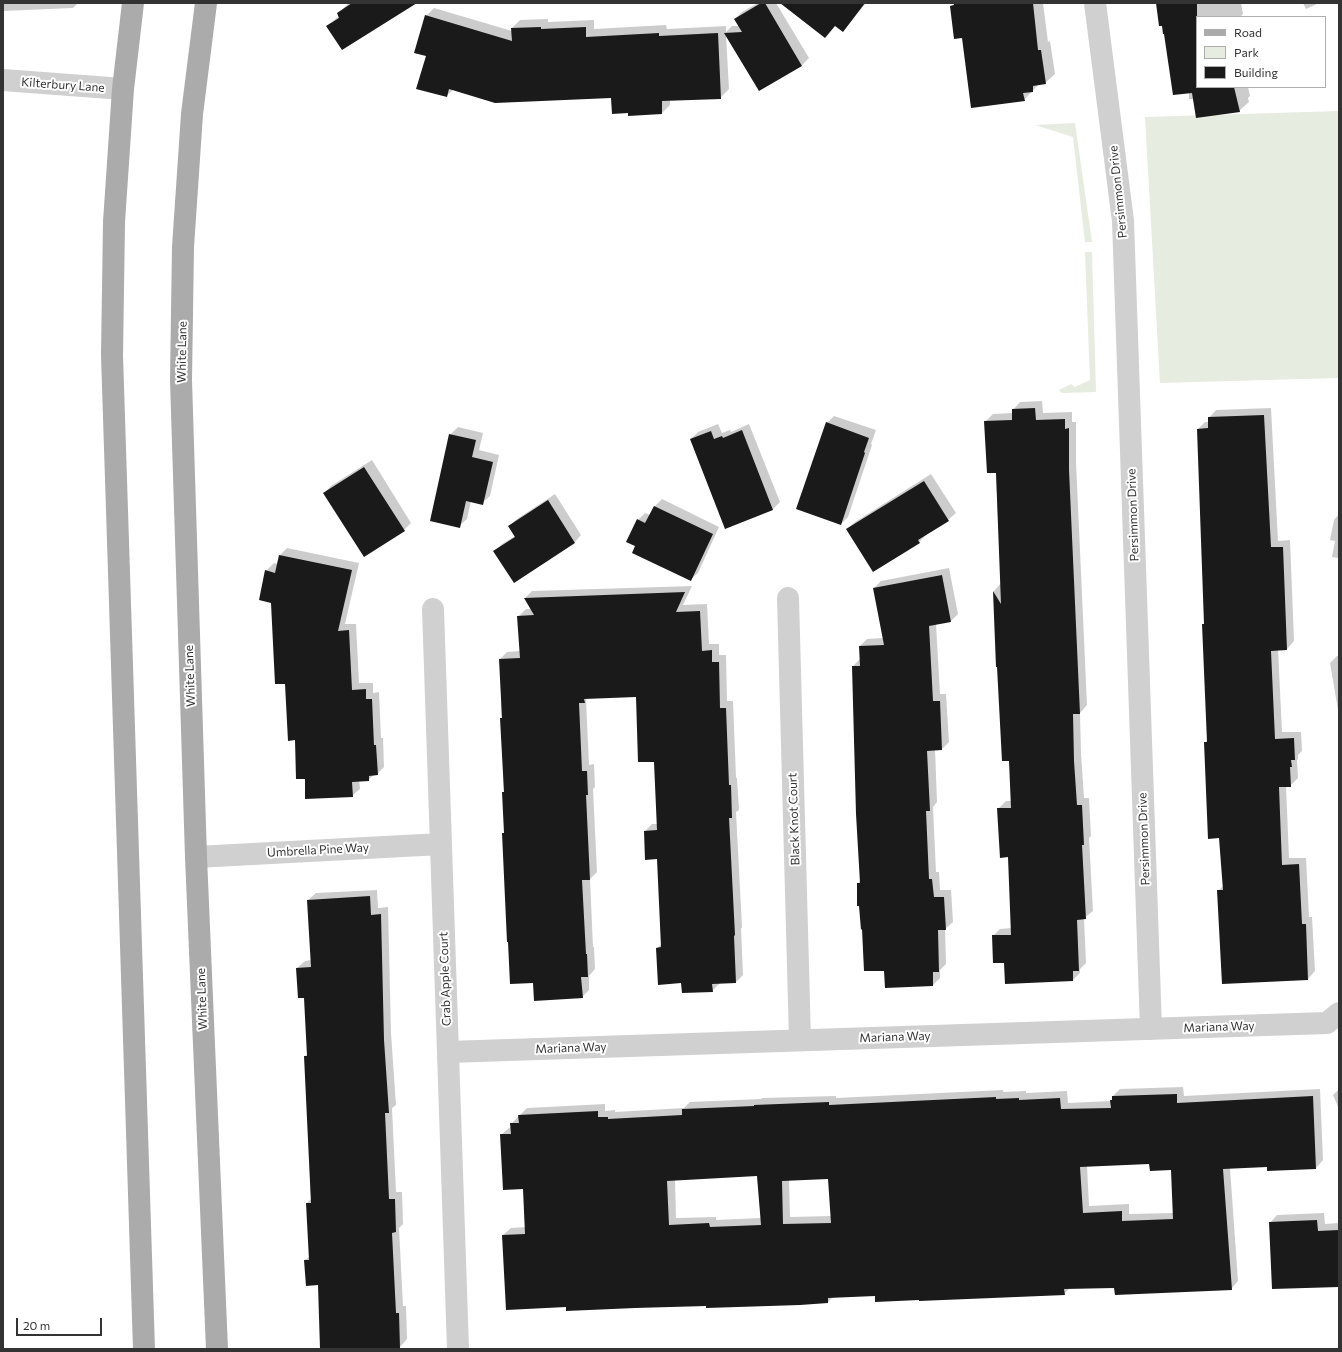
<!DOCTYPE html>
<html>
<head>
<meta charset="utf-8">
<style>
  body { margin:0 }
  #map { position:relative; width:1342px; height:1352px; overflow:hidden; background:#fff; font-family:Commissioner,sans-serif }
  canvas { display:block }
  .frame { position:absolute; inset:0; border:4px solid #333; pointer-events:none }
  .legend { position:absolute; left:1196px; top:16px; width:130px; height:72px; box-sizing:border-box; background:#fff; border:1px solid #adadad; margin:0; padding:5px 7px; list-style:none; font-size:12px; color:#333 }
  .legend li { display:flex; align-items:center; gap:8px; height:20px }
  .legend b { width:20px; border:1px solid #adadad }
  .scale { position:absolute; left:16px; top:1318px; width:86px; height:18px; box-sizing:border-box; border:2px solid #333; border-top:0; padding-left:5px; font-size:12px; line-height:14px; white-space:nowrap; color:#333; -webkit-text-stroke:3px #fff; paint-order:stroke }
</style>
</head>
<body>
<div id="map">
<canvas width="1342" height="1352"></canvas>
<div class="frame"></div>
<ul class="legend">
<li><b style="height:5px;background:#ababab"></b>Road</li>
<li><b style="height:11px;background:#e6ecdf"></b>Park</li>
<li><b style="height:11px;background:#1a1a1a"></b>Building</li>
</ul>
<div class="scale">20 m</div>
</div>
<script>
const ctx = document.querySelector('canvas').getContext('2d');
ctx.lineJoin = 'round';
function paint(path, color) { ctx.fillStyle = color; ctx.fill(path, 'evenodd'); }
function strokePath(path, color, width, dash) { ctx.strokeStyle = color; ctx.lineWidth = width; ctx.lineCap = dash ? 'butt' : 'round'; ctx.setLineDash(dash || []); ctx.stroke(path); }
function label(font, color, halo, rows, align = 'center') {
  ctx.font = font + ' Commissioner,sans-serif'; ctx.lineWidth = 4; ctx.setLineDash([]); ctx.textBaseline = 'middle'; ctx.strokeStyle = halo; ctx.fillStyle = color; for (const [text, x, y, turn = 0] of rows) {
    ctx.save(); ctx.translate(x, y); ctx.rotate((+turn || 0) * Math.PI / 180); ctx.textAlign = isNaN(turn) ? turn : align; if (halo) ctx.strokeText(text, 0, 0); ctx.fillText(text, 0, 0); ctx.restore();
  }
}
paint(new Path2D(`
  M1339,111V378L1160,383L1145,117Z
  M1075,123L1092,242H1085L1073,137L1035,125Z
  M1085,252H1092L1096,392L1062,393L1059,390L1071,384L1075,387L1090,380Z`), '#e6ecdf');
paint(new Path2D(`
  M3,3H78L73,8L3,11Z
  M349,3H414L327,26L339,16L338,13Z
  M758,3H776L809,58L802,65L759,90L726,35L729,89L720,98L670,100V105L662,113L629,112L612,97L453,90L446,96L427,56L426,16L434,8L512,31V28L520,20L548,19V22L594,20V29L666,25L667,29L726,26V32L732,26H739L735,19L742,12Z
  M782,3H866L843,31L836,25Z
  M955,3H1043L1048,42L1050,41L1055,74L1045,83L1039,84L1024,100L951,6Z
  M1157,3H1241L1243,14L1240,17H1197V87H1248L1250,96L1248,98L1249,102L1239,111L1194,99H1189V92L1165,33Z
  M1303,3H1319L1306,9Z
  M1042,401L1043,413L1072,412V422H1076V462L1087,705L1080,713L1081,753L1084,798H1089L1091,836L1089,838L1093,911L1084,918L1086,963L1080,969V973L1073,980L1005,962L993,936L1000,929L1012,928L1009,856L998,809L1006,801H1012L1010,760H1003L994,591L1001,583L996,472L985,422L993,414L1013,413V410L1020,402Z
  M1271,408L1278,541L1290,540L1294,641L1287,649H1278L1282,732H1301L1302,751L1298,755V759L1297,760L1298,778L1290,786H1286L1289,858H1306L1309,917H1312L1315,971L1308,979L1218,891L1223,886L1220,837L1205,743L1208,739L1203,625L1205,622L1198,429L1205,422H1209V418L1216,410Z
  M834,416L876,430L871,444L872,445L848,517L841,524L827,423Z
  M718,424L722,433L730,430L731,432L749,424L780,502L773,509L726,527L691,439L698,432Z
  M458,427L483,433L479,450L499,455L490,496L482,503L471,501L467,519L459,526L450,435Z
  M372,460L411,523L404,530L324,493L331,486Z
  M931,474L956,513L948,520L926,535L919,542L847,529L855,522Z
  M555,494L581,535L574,543L495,551L502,544L515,536L509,526L517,519Z
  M662,499L719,527L698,573L690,580L637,545L638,520L645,513L650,515L655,506Z
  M1339,514V587L1338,558L1332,557L1335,541L1330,540L1334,520Z
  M287,548L359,563L345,624H356L359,683H373V693L379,692L381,738H383L384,767L377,774L374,775L368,780H359L360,789L352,796L306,778L296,739L266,571L274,563L278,564L280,555Z
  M949,568L958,614L951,621L936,624L940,694H946L949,742L942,749H935L937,802L933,807L936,872H939L940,890H951L953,922L945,929L946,964L940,970V978L933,985L885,970L863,928L858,883L861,880L853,666L860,659V646L867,639L883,638L874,588L881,581Z
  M692,586L683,605L707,604L709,644H719V655H726L727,701H733L736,778H737L739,810L736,812L742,927L741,929L743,975L736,982L720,983L712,991L682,982L657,948L662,944L658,858L645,831L652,824H658L654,761L637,696L588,698L586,700L589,765L594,764L595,787L593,789L597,872L590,879L593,947H594L595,969L589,976V990L582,997L534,982L505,832L500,659L507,652L520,651L518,617L526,609H532L525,598L532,591Z
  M1337,656H1339V710H1338L1330,663Z
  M377,890L378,908L388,907L391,1033L396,1105L392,1108L396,1192H402L403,1224L399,1228L403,1306H406L407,1339L400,1347H392V1349H321L319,1284L305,1260L310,1256L307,1203L311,1199L305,1056L308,1054L305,997L297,968L305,961L312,960L308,900L316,893Z
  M1183,1087L1184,1096L1320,1089L1323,1160L1316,1168L1268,1170L1267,1166L1230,1168L1238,1281L1231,1289L1115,1287L1070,1288L1064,1294L920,1299L876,1295L833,1297L828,1302L707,1305L567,1306L503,1235L511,1228L526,1227L524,1188L501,1135L509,1128L512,1127L511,1124L527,1108L605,1104V1111L615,1110V1112L684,1108L690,1102L761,1099L762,1098L836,1096V1098L1003,1090V1092L1026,1091V1093L1067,1091L1068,1103L1111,1101L1113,1099V1096L1120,1089ZM1150,1163L1172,1169L1174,1213L1129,1214V1204L1089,1206L1087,1166ZM757,1175L761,1218L716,1220V1217L676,1218L675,1180ZM829,1178L832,1216L790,1217L789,1180Z
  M1339,1089V1109L1333,1095Z
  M1324,1213L1325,1224L1339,1223V1287L1270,1223L1277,1215Z`), '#0003');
paint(new Path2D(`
  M352,3H417L342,50L326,26L339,18L337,13Z
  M761,3H765L802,66L759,91L724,33L742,32L734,19Z
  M780,3H865L843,32L835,26L825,38Z
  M954,3H1033L1038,50H1041L1046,84L1033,86V92L1023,93L1025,101L971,108L962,38L954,39L950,6L954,5Z
  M1156,3H1197V87H1234L1240,112L1196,118L1192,93L1173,95L1164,34H1163L1162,26H1159Z
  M425,15L512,41L511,28L541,27V29L586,27V37L659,33V36L718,33L721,99L662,101V114L628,116V113L612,114L611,98L495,103L449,89L447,97L416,89L426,56L414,53Z
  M1035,408L1036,420L1065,419V429L1069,428V470L1080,714H1073L1074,761L1077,805H1082L1084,845H1082L1086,919L1077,920L1079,971H1073V981L1005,984L1004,963H993L992,935H1011L1008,857L1000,858L997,808H1011L1009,761H1002L997,667H996L993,591L1001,604L996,473H987L984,421L1012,420V409Z
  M1264,415L1271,547H1283L1287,650L1271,651L1275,739L1294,738L1295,760H1291L1292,767H1290L1291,787H1279L1282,865L1299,864L1302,924H1306L1308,980L1222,984L1217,890H1223L1219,838L1208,839L1204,742H1207L1202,624H1204L1197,429L1208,428V417Z
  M826,422L869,438L864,452L865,453L841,525L796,509Z
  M742,430L773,510L725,529L690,439L711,431L714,439L722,436L723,438Z
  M449,434L476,440L472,457L493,462L483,505L466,501L460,528L430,521Z
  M364,467L405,531L364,557L323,493Z
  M924,481L949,521L918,540L920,543L873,572L846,529Z
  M548,500L575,543L514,583L493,551L515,537L508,526Z
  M654,506L713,534L691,581L632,553L635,546L626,542L637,519L645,523Z
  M279,555L352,570L338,631L349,630L352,690L366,689V699H372L374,745H376L378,775L369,776V781L352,782L353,797L305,799V779H296L295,740L288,741L285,684H275L271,603L259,600L265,570L275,573Z
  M942,575L951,622L929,626L933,701H940L942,750L927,751L930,811H926L929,879H932L934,897H944L946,930H938L939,972H933V986L885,988L884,971H864L862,929L861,930L859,906H857V883H860L856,814L852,666H860L859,646L884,645L873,588Z
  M685,592L676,612L700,611L702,651L712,650V662H719L720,708H726L729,785H731L732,818H729L735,935L734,936L736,983L712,984L713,992L682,993L681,983L658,985L656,948L661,947L657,859L645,860L644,831L657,830L654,762H638L636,697L584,699L585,703H579L582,771H587L588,795H586L590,880H582L586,954H587L588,977H581L583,998L534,1001L533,983L510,984L508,942H507L502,833H504L502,792H504L500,718H502L499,659L520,658L517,616L534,615L524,598Z
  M370,896L371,915L381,914L384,1040L389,1113H385L389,1199H395L396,1232L392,1233L396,1313H399L400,1348L385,1349H320L318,1285L306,1286L304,1260H309L306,1203H311L304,1056H307L304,998H298L296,968L311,967L307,900Z
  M1177,1094V1103L1313,1096L1316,1169L1267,1171V1167L1223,1169L1232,1290L1115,1295L1114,1288L1064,1289L1065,1295L919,1301V1300L875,1302V1296L828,1298V1303L800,1305L706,1308V1306L635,1308L566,1311V1307L506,1310L502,1235L525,1234L523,1189L503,1190L500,1134H511L510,1123H519L518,1115L598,1111V1117H608V1119L682,1115V1109L754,1106V1105L829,1102V1105L996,1097V1099L1019,1098V1100L1060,1098L1061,1109L1111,1108L1110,1100H1112V1096ZM1149,1164L1150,1171L1171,1170L1173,1219L1122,1221V1211L1083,1213L1080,1167ZM757,1176L761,1225L710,1227L709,1223L669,1225L667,1181ZM828,1179L831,1223L783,1224L782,1181Z
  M1317,1220L1318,1231L1339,1230V1287L1272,1289L1269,1222Z`), '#1a1a1a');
strokePath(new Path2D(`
  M1095,3L1123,221L1151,1029
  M3,80L123,89
  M788,598L800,1040
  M433,609L458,1349
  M196,857L441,844
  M448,1052L1327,1023L1339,1013`), '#d0d0d0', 22);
strokePath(new Path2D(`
  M133,3L123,89L114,222L112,355L144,1349
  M206,3L192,114L183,247L181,380L196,857L217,1349`), '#ababab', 22);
label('12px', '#333', '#fff', [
  ["Kilterbury Lane",63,85,4],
  ["Persimmon Drive",1118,192,-96],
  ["White Lane",182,352,-89],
  ["Persimmon Drive",1133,515,-92],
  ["White Lane",190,676,-92],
  ["Black Knot Court",794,819,-92],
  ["Persimmon Drive",1144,839,-92],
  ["Umbrella Pine Way",318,850,-3],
  ["Crab Apple Court",445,979,-92],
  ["White Lane",202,999,-92],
  ["Mariana Way",1219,1027,-2],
  ["Mariana Way",895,1037,-2],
  ["Mariana Way",571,1048,-2]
]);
</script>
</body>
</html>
